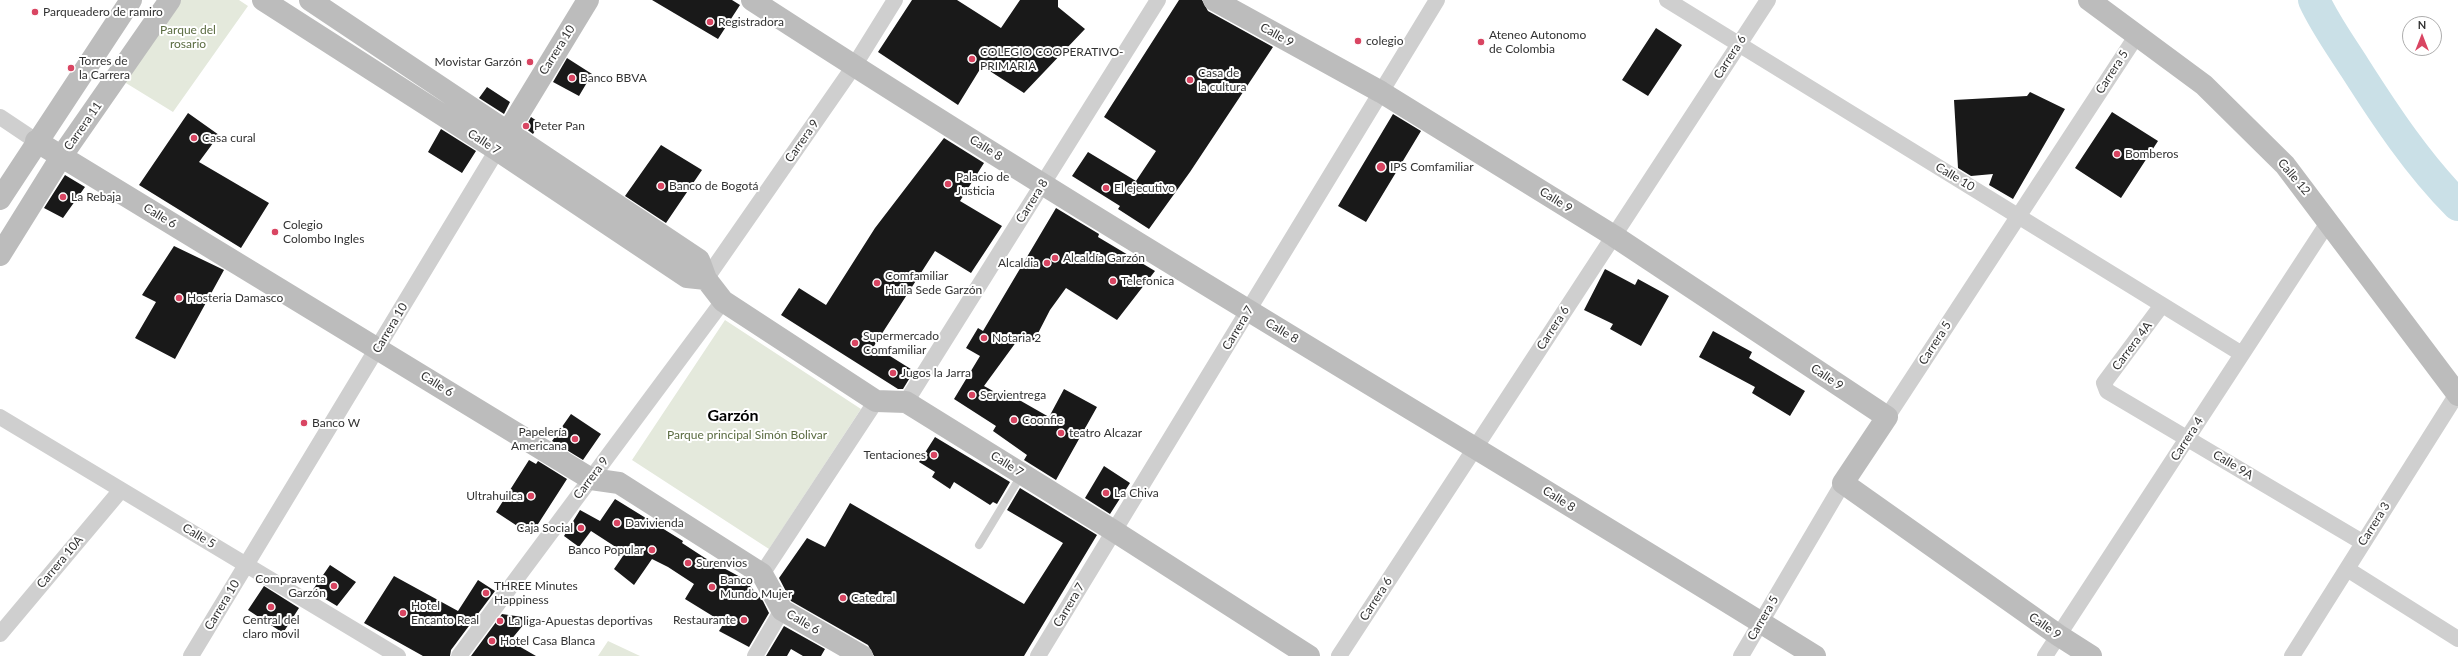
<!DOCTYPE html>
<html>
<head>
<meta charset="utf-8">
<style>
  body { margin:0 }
  #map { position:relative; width:2458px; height:656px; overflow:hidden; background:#fff; font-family:Lato,sans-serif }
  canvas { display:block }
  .north { position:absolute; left:2402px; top:16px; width:40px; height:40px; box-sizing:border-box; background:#fff; border:1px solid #adadad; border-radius:50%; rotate:0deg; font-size:11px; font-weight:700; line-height:16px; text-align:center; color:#323232 }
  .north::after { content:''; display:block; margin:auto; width:14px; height:18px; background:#d94562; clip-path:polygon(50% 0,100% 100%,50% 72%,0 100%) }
</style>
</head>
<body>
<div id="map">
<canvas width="2458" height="656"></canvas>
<div class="north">N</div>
</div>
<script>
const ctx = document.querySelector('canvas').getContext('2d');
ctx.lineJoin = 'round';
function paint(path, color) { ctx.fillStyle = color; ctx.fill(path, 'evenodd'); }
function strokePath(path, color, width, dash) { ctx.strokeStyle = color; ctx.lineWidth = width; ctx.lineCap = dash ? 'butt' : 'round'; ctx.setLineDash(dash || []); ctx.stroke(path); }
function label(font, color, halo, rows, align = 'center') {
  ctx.font = font + ' Lato,sans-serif'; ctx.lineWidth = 4; ctx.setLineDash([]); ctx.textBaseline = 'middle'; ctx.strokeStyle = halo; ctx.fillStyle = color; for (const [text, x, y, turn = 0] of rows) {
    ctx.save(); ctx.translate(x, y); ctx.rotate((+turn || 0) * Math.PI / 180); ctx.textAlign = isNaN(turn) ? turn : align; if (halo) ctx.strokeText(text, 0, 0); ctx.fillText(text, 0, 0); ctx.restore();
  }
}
paint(new Path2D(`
  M174,0H239L248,6L173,112L121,80Z
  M725,320L861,409L769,549L632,460Z
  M608,641L640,656H598Z`), '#e4e9dc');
strokePath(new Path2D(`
  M2314,0C2325,24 2341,46 2355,68C2385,115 2418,165 2458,205`), '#cae0e7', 32);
paint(new Path2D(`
  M652,0H732L740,5L718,39Z
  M912,0H957L1001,28L1020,0H1058V7L1085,29L1024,93L982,66L958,105L878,52Z
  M1179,0H1202L1208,11L1273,47L1190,172L1149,229L1118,209L1120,206L1072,176L1088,152L1136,181L1156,151L1104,117Z
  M1656,28L1682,45L1648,96L1622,80Z
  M567,58L592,74L579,96L553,82Z
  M487,87L510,102L504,114L479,98Z
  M2030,92L2065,109L2013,199L1989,185L1993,174L1971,176L1958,168L1954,100L2027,96Z
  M2112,112L2158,141L2121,198L2075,168Z
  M188,113L219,135L199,162L269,203L241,248L139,185Z
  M1393,114L1421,131L1366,222L1338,206Z
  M531,117L540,123L533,134L525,128Z
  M441,129L476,151L462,173L428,152Z
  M944,138L984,163L960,201L1002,226L971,273L935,251L874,346L914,371L903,389H898L781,315L799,288L826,305L875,228Z
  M661,145L702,170L666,223L625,196Z
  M65,175L85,187L63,218L44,208Z
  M1056,208L1099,234L1098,237L1155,271L1117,320L1066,288L1050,310L1034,341L1022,334L984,386L1011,401L1014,397L1049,417L1064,389L1097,407L1056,480L1024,460L1027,455L993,431L996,426L954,399L980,356L966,348L978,328L983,331Z
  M174,246L224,270L175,359L135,338L156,302L142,295Z
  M1605,269L1635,285L1638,279L1669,296L1641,346L1610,329L1613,324L1584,310Z
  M1713,331L1752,352L1749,358L1805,391L1790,416L1752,393L1755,387L1699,357Z
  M571,414L601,434L583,460L552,441Z
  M935,437L1010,482L997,504L993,502L990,505L954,482L950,489L932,477L935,472L919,462Z
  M529,460L536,464L538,461L567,479L531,535L496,512Z
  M1104,466L1130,483L1110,514L1085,498Z
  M1020,488L1097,535L1024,656H874L868,645L791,601L779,578L807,538L825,547L850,503L1024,604L1063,543L1007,510Z
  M615,499L683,541L682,543L705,558L744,579L763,601L769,613L749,647L719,631L724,623L685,599L694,584L668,567L652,559L634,585L614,569L625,553L591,531L579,547L564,536L580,510L600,521Z
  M330,565L356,582L337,606L312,591Z
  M394,576L458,611L478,580L495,591L451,650L450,656H423L364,623Z
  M264,586L299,608L283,633L248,610Z
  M502,614L529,618L510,641L536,656H471Z
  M784,626L825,649L821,656H803L791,649L787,656H766Z`), '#191919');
strokePath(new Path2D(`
  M979,545L1022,474`), '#cfcfcf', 8);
strokePath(new Path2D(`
  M1667,0L2242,354
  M0,117L36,141
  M706,279L854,66L895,0
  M2162,305L2104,383L2107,391L2362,542
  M906,402L1158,0
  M0,417L398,656
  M1887,417L2137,35
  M2347,569L2458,639
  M762,574L876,401
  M0,634L121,490
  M191,656L497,150
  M459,656L723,301
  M755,656L782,610
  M1038,656L1437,0
  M1339,656L1768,0
  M1741,656L1843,483
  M2045,656L2329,221
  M2292,656L2457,394`), '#cfcfcf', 16);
strokePath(new Path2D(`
  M263,0L497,150L687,277L706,279
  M310,0L699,260L706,279L723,301L876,401L906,402L1114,531L1309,656
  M752,0C1101,227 1461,436 1815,656
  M1214,0L1381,92L1614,236L1887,417L1843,483L2058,635L2091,656
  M2089,0L2204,85L2285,165L2458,395
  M36,141L591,479L619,483L762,574L782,610L862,656
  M501,143L588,0
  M0,199L131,0
  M0,255L61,157L170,0`), '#bcbcbc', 22);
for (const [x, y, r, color] of [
  [35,12,4,"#d94562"],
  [710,22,4,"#d94562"],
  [1358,41,4,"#d94562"],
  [1481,42,4,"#d94562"],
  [972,59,4,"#d94562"],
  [530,62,4,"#d94562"],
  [71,68,4,"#d94562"],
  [572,78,4,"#d94562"],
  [1190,80,4,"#d94562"],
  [526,126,4,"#d94562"],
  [194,138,4,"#d94562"],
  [2117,154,4,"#d94562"],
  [1381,167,5,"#d94562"],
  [948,184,4,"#d94562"],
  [661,186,4,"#d94562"],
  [1106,188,4,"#d94562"],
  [63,197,4,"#d94562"],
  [275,232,4,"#d94562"],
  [1055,258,4,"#d94562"],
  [1047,263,4,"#d94562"],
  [1113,281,4,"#d94562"],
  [877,283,4,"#d94562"],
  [179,298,4,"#d94562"],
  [984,338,4,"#d94562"],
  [855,343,4,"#d94562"],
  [893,373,4,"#d94562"],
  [972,395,4,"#d94562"],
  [1014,420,4,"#d94562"],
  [304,423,4,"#d94562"],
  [1061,433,4,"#d94562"],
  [575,439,4,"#d94562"],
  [934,455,4,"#d94562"],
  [1106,493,4,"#d94562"],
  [531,496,4,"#d94562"],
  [617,523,4,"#d94562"],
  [581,528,4,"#d94562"],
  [652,550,4,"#d94562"],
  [688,563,4,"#d94562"],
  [334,586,4,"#d94562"],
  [712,587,4,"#d94562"],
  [486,593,4,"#d94562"],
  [843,598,4,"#d94562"],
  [271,607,4,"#d94562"],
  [403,613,4,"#d94562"],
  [744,620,4,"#d94562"],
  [500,621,4,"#d94562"],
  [492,641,4,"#d94562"]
]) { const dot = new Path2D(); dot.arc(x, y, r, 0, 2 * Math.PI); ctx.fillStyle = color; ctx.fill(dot); strokePath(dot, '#fff', 1.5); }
label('12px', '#323232', '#fff', [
  ["Parqueadero de ramiro",43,12],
  ["Registradora",718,22],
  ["Ateneo Autonomo",1489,35],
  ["de Colombia",1489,49],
  ["colegio",1366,41],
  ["COLEGIO COOPERATIVO-",980,52],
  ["PRIMARIA",980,66],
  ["Torres de",79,61],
  ["la Carrera",79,75],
  ["Movistar Garzón",522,62,"right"],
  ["Casa de",1198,73],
  ["la cultura",1198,87],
  ["Banco BBVA",580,78],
  ["Peter Pan",534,126],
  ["Casa cural",202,138],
  ["Bomberos",2125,154],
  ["IPS Comfamiliar",1390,167],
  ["Palacio de",956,177],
  ["Justicia",956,191],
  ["Banco de Bogotá",669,186],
  ["El ejecutivo",1114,188],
  ["La Rebaja",71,197],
  ["Colegio",283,225],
  ["Colombo Ingles",283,239],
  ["Alcaldía Garzón",1063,258],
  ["Alcaldia",1039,263,"right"],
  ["Comfamiliar",885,276],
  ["Huila Sede Garzón",885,290],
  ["Telefonica",1121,281],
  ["Hosteria Damasco",187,298],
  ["Supermercado",863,336],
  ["Comfamiliar",863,350],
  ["Notaria 2",992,338],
  ["Jugos la Jarra",901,373],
  ["Servientrega",980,395],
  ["Coonfie",1022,420],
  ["Banco W",312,423],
  ["Papelería",567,432,"right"],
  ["Americana",567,446,"right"],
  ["teatro Alcazar",1069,433],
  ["Tentaciones",926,455,"right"],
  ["La Chiva",1114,493],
  ["Ultrahuilca",523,496,"right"],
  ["Davivienda",625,523],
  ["Caja Social",573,528,"right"],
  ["Banco Popular",644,550,"right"],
  ["Surenvios",696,563],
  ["Compraventa",326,579,"right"],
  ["Garzón",326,593,"right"],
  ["Banco",720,580],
  ["Mundo Mujer",720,594],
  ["THREE Minutes",494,586],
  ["Happiness",494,600],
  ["Catedral",851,598],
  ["Hotel",411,606],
  ["Encanto Real",411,620],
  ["Central del",271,620,"center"],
  ["claro movil",271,634,"center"],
  ["Restaurante",736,620,"right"],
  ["La liga-Apuestas deportivas",508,621],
  ["Hotel Casa Blanca",500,641]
], 'left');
label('12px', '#5b6c42', '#fff', [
  ["Parque del",188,30],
  ["rosario",188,44],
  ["Parque principal Simón Bolivar",747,435]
]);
label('12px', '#323232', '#fff', [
  ["Calle 9",1277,35,29],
  ["Carrera 10",557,50,-58],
  ["Carrera 6",1730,57,-57],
  ["Carrera 5",2112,72,-57],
  ["Carrera 11",83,126,-55],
  ["Carrera 9",802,141,-55],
  ["Calle 7",484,142,33],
  ["Calle 8",986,148,32],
  ["Calle 10",1955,177,31],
  ["Calle 12",2294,177,50],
  ["Calle 9",1556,200,32],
  ["Carrera 8",1032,201,-58],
  ["Calle 6",160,216,31],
  ["Carrera 10",390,328,-59],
  ["Carrera 7",1238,328,-59],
  ["Carrera 6",1553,328,-57],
  ["Calle 8",1282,331,31],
  ["Carrera 5",1935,343,-57],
  ["Carrera 4A",2132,346,-53],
  ["Calle 9",1827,377,34],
  ["Calle 6",437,384,32],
  ["Carrera 4",2187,439,-57],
  ["Calle 7",1007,464,32],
  ["Calle 9A",2233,465,31],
  ["Carrera 9",591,478,-53],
  ["Calle 8",1559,499,32],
  ["Carrera 3",2374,524,-58],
  ["Calle 5",199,536,31],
  ["Carrera 10A",60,562,-50],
  ["Carrera 6",1376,599,-57],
  ["Carrera 10",222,605,-59],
  ["Carrera 7",1069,605,-59],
  ["Carrera 5",1763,618,-60],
  ["Calle 6",803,622,30],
  ["Calle 9",2045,626,35]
]);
label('bold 16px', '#000', '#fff', [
  ["Garzón",733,416]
]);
</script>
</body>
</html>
